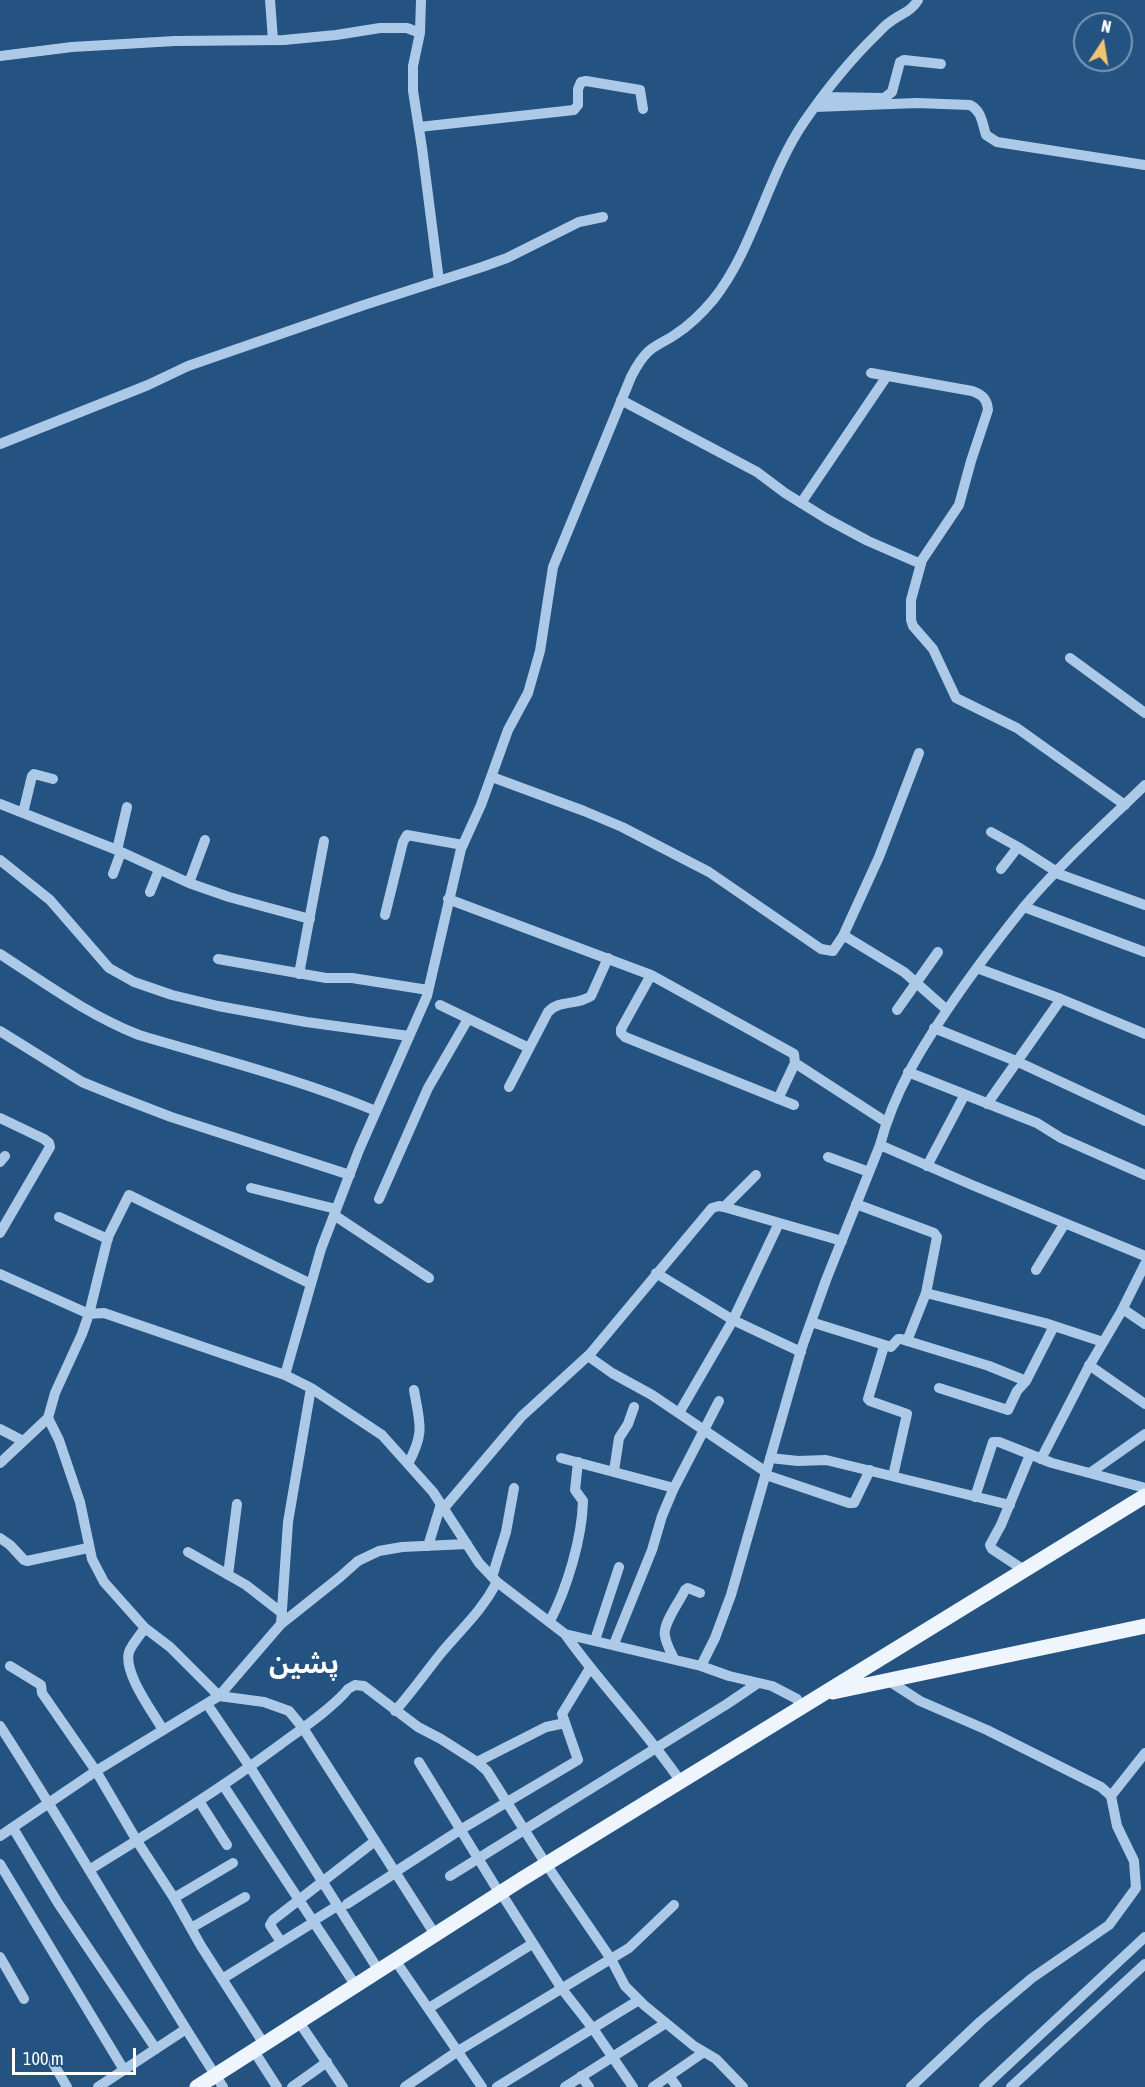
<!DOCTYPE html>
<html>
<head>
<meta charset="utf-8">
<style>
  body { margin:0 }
  #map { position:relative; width:1145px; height:2087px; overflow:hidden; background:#255381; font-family:"Asap Condensed",sans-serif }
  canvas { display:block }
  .north { position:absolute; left:1073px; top:12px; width:60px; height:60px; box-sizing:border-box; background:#255381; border:2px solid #7c98b3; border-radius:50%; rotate:12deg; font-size:16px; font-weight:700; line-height:24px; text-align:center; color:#fff }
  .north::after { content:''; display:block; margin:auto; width:21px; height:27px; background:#f0c471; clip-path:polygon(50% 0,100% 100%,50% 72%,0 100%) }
  .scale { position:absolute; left:12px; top:2048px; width:124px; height:27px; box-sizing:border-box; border:3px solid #fff; border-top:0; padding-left:8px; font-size:18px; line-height:21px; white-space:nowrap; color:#fff; -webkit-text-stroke:4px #255381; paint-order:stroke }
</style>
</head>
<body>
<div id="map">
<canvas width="1145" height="2087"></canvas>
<div class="north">N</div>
<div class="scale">100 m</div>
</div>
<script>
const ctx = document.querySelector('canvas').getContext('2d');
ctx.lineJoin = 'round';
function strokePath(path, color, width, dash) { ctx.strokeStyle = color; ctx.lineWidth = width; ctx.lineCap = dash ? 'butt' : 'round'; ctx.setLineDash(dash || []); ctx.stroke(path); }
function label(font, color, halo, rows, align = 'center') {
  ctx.font = font + ' "Asap Condensed","Noto Sans Arabic",sans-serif'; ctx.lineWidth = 4.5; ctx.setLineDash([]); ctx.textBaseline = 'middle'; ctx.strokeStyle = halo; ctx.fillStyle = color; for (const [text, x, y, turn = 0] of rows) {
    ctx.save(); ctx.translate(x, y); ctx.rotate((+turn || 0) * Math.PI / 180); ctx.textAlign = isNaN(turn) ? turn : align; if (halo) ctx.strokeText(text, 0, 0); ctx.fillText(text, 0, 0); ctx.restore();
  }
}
strokePath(new Path2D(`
  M270,0L273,40
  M421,0L420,33L413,66V91L422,148L439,281
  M0,56L72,47L175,41L284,40L336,35L380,28H407L420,33
  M822,97L884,98L892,92L900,62L904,60L941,64
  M815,107L917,103L970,105C982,111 982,123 986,135L997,142L1145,165
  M419,127L574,110L578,105V89L581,82L586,81L640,90L643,109
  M871,373L972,391C983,395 987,399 988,410L971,461L959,505L922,560L911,600V620L913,626L933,649L956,698L1017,728L1125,805
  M621,400L757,472L785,493L827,519L868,541L921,564
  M0,444L148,385L188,366L364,305L482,267L507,258L579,222L603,217
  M801,503L887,376
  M1070,658L1145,713
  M492,777L584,811L622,827L709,872L821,949L833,951L843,936L848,938L904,972L947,1010
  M0,804L117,850L189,883L229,897L310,919
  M23,813L32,776L34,774L53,779
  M991,832L1018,847L1057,872
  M117,850L127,807
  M0,860L50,900L109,968L134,982L172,995L218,1006L306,1022L409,1036
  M1001,869L1018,847
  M1056,873L1145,905
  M113,874L121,852
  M189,883L205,840
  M150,892L159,870
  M448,899L651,975L794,1054L795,1063L886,1122
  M1024,907L1145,952
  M385,915L403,842L407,835L463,845
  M843,936L879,857L919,753
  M0,954C45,983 88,1015 139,1035C219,1059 299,1079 376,1111
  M218,959L326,978H352L428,990
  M977,968L1061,999L1145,1034
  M299,974L324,841
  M651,975L621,1029V1033L625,1037L794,1105
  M440,1005L529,1048
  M897,1010L938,952
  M934,1028L1016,1061L1145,1121
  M0,1031L82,1082L119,1097L171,1117L350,1175
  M908,1072L1037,1123L1061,1138L1145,1175
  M509,1087L548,1012C560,999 577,1006 591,996L608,958
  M778,1099L795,1063
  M987,1104L1061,999
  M0,1118L44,1139L49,1143L50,1147L0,1233
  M880,1145L972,1185L1145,1256
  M828,1157L869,1172
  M0,1162L5,1156
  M927,1166L964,1096
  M251,1188L336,1209
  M379,1199L428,1088L468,1019
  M856,1204L934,1233L937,1237L926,1293L907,1341
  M724,1207L756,1175
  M334,1215L429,1278
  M59,1217L108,1239
  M1036,1270L1065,1223
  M656,1273L733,1320L801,1352
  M0,1274L89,1314L104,1313L285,1375L311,1388L382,1435L433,1492L479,1563L497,1582L565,1634L701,1666
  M311,1284L129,1195L108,1237L89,1314L82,1334L55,1393L48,1418L59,1440L80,1502L92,1559L104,1582L145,1628L170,1647L219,1696L264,1702L289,1711L303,1728L436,1936
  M926,1293L1045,1323L1103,1342
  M1123,1309L1145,1324
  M811,1322L891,1347L898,1339H901L989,1366L1026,1381
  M884,1346L868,1399L870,1401L907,1414L893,1476
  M588,1356L612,1373L652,1395L766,1472
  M1089,1365L1145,1404
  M285,1375L321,1249L359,1150L427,996L461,849L481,805L508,730L528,693L540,651L553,567L631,377C636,367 641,358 649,351C657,344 668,340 676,334C690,325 702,313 713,300C754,249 767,176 804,122C826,90 849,61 877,34C881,30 885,25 890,22C900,14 911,12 918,0
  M939,1388L1008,1410L1017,1391L1026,1381L1054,1326
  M679,1413L733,1320L779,1223
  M0,1429L23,1441
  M561,1458L674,1488
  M770,1458L798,1461L826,1460L1010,1505
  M1041,1459L1088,1368L1121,1312L1145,1264
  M0,1463L48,1418
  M408,1464C425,1432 420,1425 414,1390
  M614,1471L619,1438L628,1424L634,1407
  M1090,1473L1145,1434
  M766,1475L849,1503H854L870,1470
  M975,1497L993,1442H999L1052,1463L1145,1488
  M444,1508L522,1416L590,1354L712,1208L719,1206L724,1207L842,1241
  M0,1538L10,1545L24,1560L27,1561L88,1548
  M428,1546L441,1504
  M188,1552L246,1585L282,1613
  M1024,1570L992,1549L990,1545L1001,1525L1030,1455
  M228,1575L237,1504
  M492,1577L506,1532L514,1488
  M550,1621C567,1588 582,1539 583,1501L575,1490L578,1462
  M281,1624L340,1577L358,1561L379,1551L402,1547L467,1544
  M145,1628C140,1635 132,1644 129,1652C123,1673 153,1712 163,1730
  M565,1634C601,1685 646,1730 681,1782
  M595,1640L619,1567
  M614,1644L652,1550L662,1516L673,1490L719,1401
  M674,1659C671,1652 666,1644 665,1636C662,1624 680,1601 685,1590L688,1588L700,1593
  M10,1666L41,1685L42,1693L96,1771L137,1841L174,1898L201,1946L264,2044
  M889,1681L920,1701L987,1730L1101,1787L1111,1796L1117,1826L1134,1861L1136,1888L1109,1925L1032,1978L981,2021L911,2087
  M207,1704L250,1767L379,1971
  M800,1708L797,1699L772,1686L729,1676L701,1666L715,1638L731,1595L802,1347L826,1280L880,1145C894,1091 923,1045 954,1000C976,968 999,938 1023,908C1060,864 1104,825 1145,785
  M395,1711C412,1692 426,1672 442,1652C463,1627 481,1612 497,1582
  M0,1726C77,1845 146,1969 223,2087
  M419,1762L500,1894
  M477,1762L546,1727L565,1723
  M223,1785L356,1986
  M1111,1796L1145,1753
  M199,1801L227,1845
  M13,1828L58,1903L156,2049
  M0,1836L96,1771L219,1696L281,1624L288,1522L311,1388
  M0,1864L124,2070
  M89,1870C154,1830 219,1790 281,1744C300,1730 334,1707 348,1689L355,1685L364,1686L418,1727L441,1739L477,1762L487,1771L546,1864L611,1959L625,1986L644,2005L694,2046L716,2059L743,2087
  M395,1872L460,1830L578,1760L562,1714L590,1668
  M450,1876L727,1704L758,1683
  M501,1893L562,1989L594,2030L633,2087
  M174,1898L233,1863
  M347,1904L395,1873
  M313,1921L337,1906
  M191,1928L245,1897
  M281,1942L270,1925L273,1920L375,1841
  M0,1957L24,1999
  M395,1960L482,2087
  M222,1979L314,1922
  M429,2008L532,1944
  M299,2022L343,2087
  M254,2051L277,2087
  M53,2063L67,2087
  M581,2076L589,2087
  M669,2076L677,2087
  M98,2087L186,2029
  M292,2087L327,2062
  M405,2087L458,2051L629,1948L674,1905
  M497,2087L639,2000
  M565,2087L666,2023
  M653,2087L704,2052
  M984,2087L1145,1937
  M1011,2087L1145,1964`), '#accae7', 10);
strokePath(new Path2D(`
  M833,1692L1145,1626
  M197,2087L522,1879L1145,1496`), '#eef5fd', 15);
label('bold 27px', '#fff', '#255381', [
  ["پشین",304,1664]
]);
</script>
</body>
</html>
